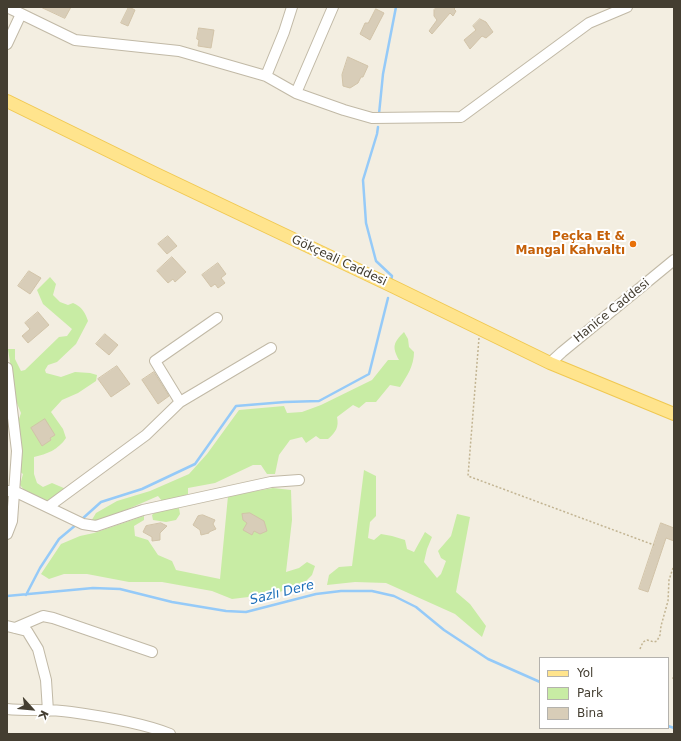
<!DOCTYPE html>
<html>
<head>
<meta charset="utf-8">
<style>
  body { margin:0 }
  #map { position:relative; width:681px; height:741px; overflow:hidden; background:#f3eee1; font-family:"DejaVu Sans",sans-serif }
  canvas { display:block }
  .frame { position:absolute; inset:0; border:8px solid #443e31; pointer-events:none }
  .legend { position:absolute; left:539px; top:657px; width:130px; height:72px; box-sizing:border-box; background:#fff; border:1px solid #b4b2ad; margin:0; padding:5px 7px; list-style:none; font-size:12px; color:#443e31 }
  .legend li { display:flex; align-items:center; gap:8px; height:20px }
  .legend b { width:20px; border:1px solid #b4b2ad }
  .north { position:absolute; left:12px; top:689px; width:40px; height:40px; -webkit-text-stroke:3px #fff; paint-order:stroke; rotate:117deg; font-size:11px; font-weight:700; line-height:16px; text-align:center; color:#443e31 }
  .north::after { content:''; display:block; margin:auto; width:14px; height:18px; background:#443e31; clip-path:polygon(50% 0,100% 100%,50% 72%,0 100%) }
</style>
</head>
<body>
<div id="map">
<canvas width="681" height="741"></canvas>
<div class="frame"></div>
<ul class="legend">
<li><b style="height:5px;background:#ffe48d"></b>Yol</li>
<li><b style="height:11px;background:#c8eca4"></b>Park</li>
<li><b style="height:11px;background:#d8cdb8"></b>Bina</li>
</ul>
<div class="north">K</div>
</div>
<script>
const ctx = document.querySelector('canvas').getContext('2d');
ctx.lineJoin = 'round';
function paint(path, color) { ctx.fillStyle = color; ctx.fill(path, 'evenodd'); }
function strokePath(path, color, width, dash) { ctx.strokeStyle = color; ctx.lineWidth = width; ctx.lineCap = dash ? 'butt' : 'round'; ctx.setLineDash(dash || []); ctx.stroke(path); }
function label(font, color, halo, rows, align = 'center') {
  ctx.font = font + ' "DejaVu Sans",sans-serif'; ctx.lineWidth = 4; ctx.setLineDash([]); ctx.textBaseline = 'middle'; ctx.strokeStyle = halo; ctx.fillStyle = color; for (const [text, x, y, turn = 0] of rows) {
    ctx.save(); ctx.translate(x, y); ctx.rotate((+turn || 0) * Math.PI / 180); ctx.textAlign = isNaN(turn) ? turn : align; if (halo) ctx.strokeText(text, 0, 0); ctx.fillText(text, 0, 0); ctx.restore();
  }
}
paint(new Path2D(`
  M50,277L56,284L53,295L60,302L68,305L73,303C82,307 85,312 88,321L76,344L57,362L48,365L45,370L46,373L61,377L75,372L90,373L97,375L96,381L78,393L62,400L51,412L63,429L66,438C58,450 47,454 34,457V474L37,483L43,487L52,483L66,489L55,502L44,503L25,491L20,485L23,474L19,471L17,425L21,413L16,401L8,349H15V359L21,371L25,370L59,337L67,336L72,329L43,304L37,290Z
  M404,332L408,339L409,347L414,352C414,366 407,376 400,387L390,385L376,402H366L359,408L353,405L337,417C339,427 336,432 328,439H320L316,436L306,443L302,437L290,440L279,455L275,474H267L261,465H253L215,483L188,488V494L178,499L162,501L158,496L119,513L90,523L96,513L117,501L150,491L189,474L207,454L239,410L284,406L287,413L302,412L321,405L372,380L388,360H399C392,347 393,343 404,332Z
  M364,470L376,476V516L370,522L368,538L374,540L381,534L392,536L405,540L407,549L414,552L425,532L432,537L427,549L424,562L437,578L441,574L446,561L441,558L438,551L451,536L457,514L470,517L456,592L470,604L486,626L482,637L455,614L386,583L355,582L327,585L329,575L339,567L352,566Z
  M273,488L291,490L292,520L286,572L299,568L307,562L315,566L312,575L302,585L273,594L232,599L212,591L162,582H129L87,574H64L49,579L41,574L61,544L80,536L94,533L144,516V520L134,526L135,536L148,540L158,555L172,561L176,570L220,579L228,496Z
  M179,508L180,514L176,520L166,522L153,520L152,515L157,511Z`), '#c8eca4');
strokePath(new Path2D(`
  M379,114L383,74L396,7
  M378,127L377,134L363,180L366,223L376,261L392,276L391,281
  M81,520L101,502L142,489L195,464L236,406L285,402L319,401L369,374L388,298
  M26,595L40,568L59,539L77,524
  M7,596L93,588L120,589L172,602L226,611L246,612L316,594L341,591H372L394,596L416,607L444,630L488,659L540,682
  M668,726L674,728`), '#95caf8', 2.5);
const building = new Path2D(`
  M41,7H71L65,18Z
  M129,7L135,10L128,26L121,23Z
  M437,7H456L454,9L456,11L453,16L450,13L432,34L429,31L437,20L434,16V10Z
  M376,9L384,13L370,40L360,34L365,23H368Z
  M480,19L486,22L493,32L486,38L482,36L470,49L464,40L476,30L473,26Z
  M199,28L214,30L211,48L198,46L199,40L197,39Z
  M348,57L368,66L363,77H361L358,83L350,88L343,86L342,75Z
  M168,236L177,246L167,254L158,244Z
  M172,257L186,272L175,282L173,279L168,283L157,271Z
  M218,263L226,274L221,278L225,283L218,288L215,284L211,287L202,275Z
  M29,271L41,278L30,294L18,286Z
  M38,312L49,325L28,343L22,336L30,329L25,323Z
  M105,334L118,345L109,355L96,344Z
  M117,366L130,384L111,397L98,379Z
  M154,372L169,396L158,404L142,380Z
  M45,419L55,435L50,438L51,440L42,446L31,428Z
  M250,513L264,521L267,531L260,534L254,531L252,535L243,530L247,523L243,520L242,514Z
  M203,515L215,520L213,524L216,529L209,532V533L201,535L200,530L193,525L198,516Z
  M161,523L167,526L160,533V540L152,541V537L143,532L146,526Z
  M661,523L674,528V541L666,538L648,592L639,589Z`);
paint(building, '#d8cdb8');
strokePath(building, '#d1c3a8', 1);
const minor = new Path2D(`
  M7,7L75,40L179,51L266,76L296,93L344,110L372,118L461,117L589,23L627,7
  M7,44L21,14
  M266,76L284,32L292,7
  M296,93L333,7
  M550,363L562,352L674,260
  M7,368L17,451L12,521L7,534
  M180,402L155,361L217,318
  M7,491H14L83,524L96,526L143,510L271,482L299,480
  M48,507L146,435L180,402L271,348
  M7,626L27,631L38,649L46,680L48,711
  M15,628L43,616L53,618L152,652
  M7,709C28,711 50,709 71,712C100,716 143,723 170,734`);
const major = new Path2D(`
  M7,101L154,173L394,287L550,363L674,414`);
strokePath(minor, '#c1b9a6', 12);
strokePath(major, '#f0c851', 14);
strokePath(new Path2D(`
  M479,338L468,476L654,545
  M640,649L643,642L647,640L654,642L657,641L660,635L661,626L668,601L669,580L674,565
  M673,679L674,674`), '#c2b492', 1.5, [2, 2]);
strokePath(minor, '#fff', 10);
strokePath(major, '#ffe48d', 12);
for (const [x, y, r, color] of [
  [633,244,4,"#e8710a"]
]) { const dot = new Path2D(); dot.arc(x, y, r, 0, 2 * Math.PI); ctx.fillStyle = color; ctx.fill(dot); strokePath(dot, '#fff', 1.5); }
label('bold 12px', '#c56008', '#fff', [
  ["Peçka Et &",625,237],
  ["Mangal Kahvaltı",625,251]
], 'right');
label('12px', '#443e31', '#fff', [
  ["Gökçeali Caddesi",339,261,25],
  ["Hanice Caddesi",612,311,-39]
]);
label('italic 13px', '#2071ba', '#fff', [
  ["Sazlı Dere",282,593,-14]
]);
</script>
</body>
</html>
